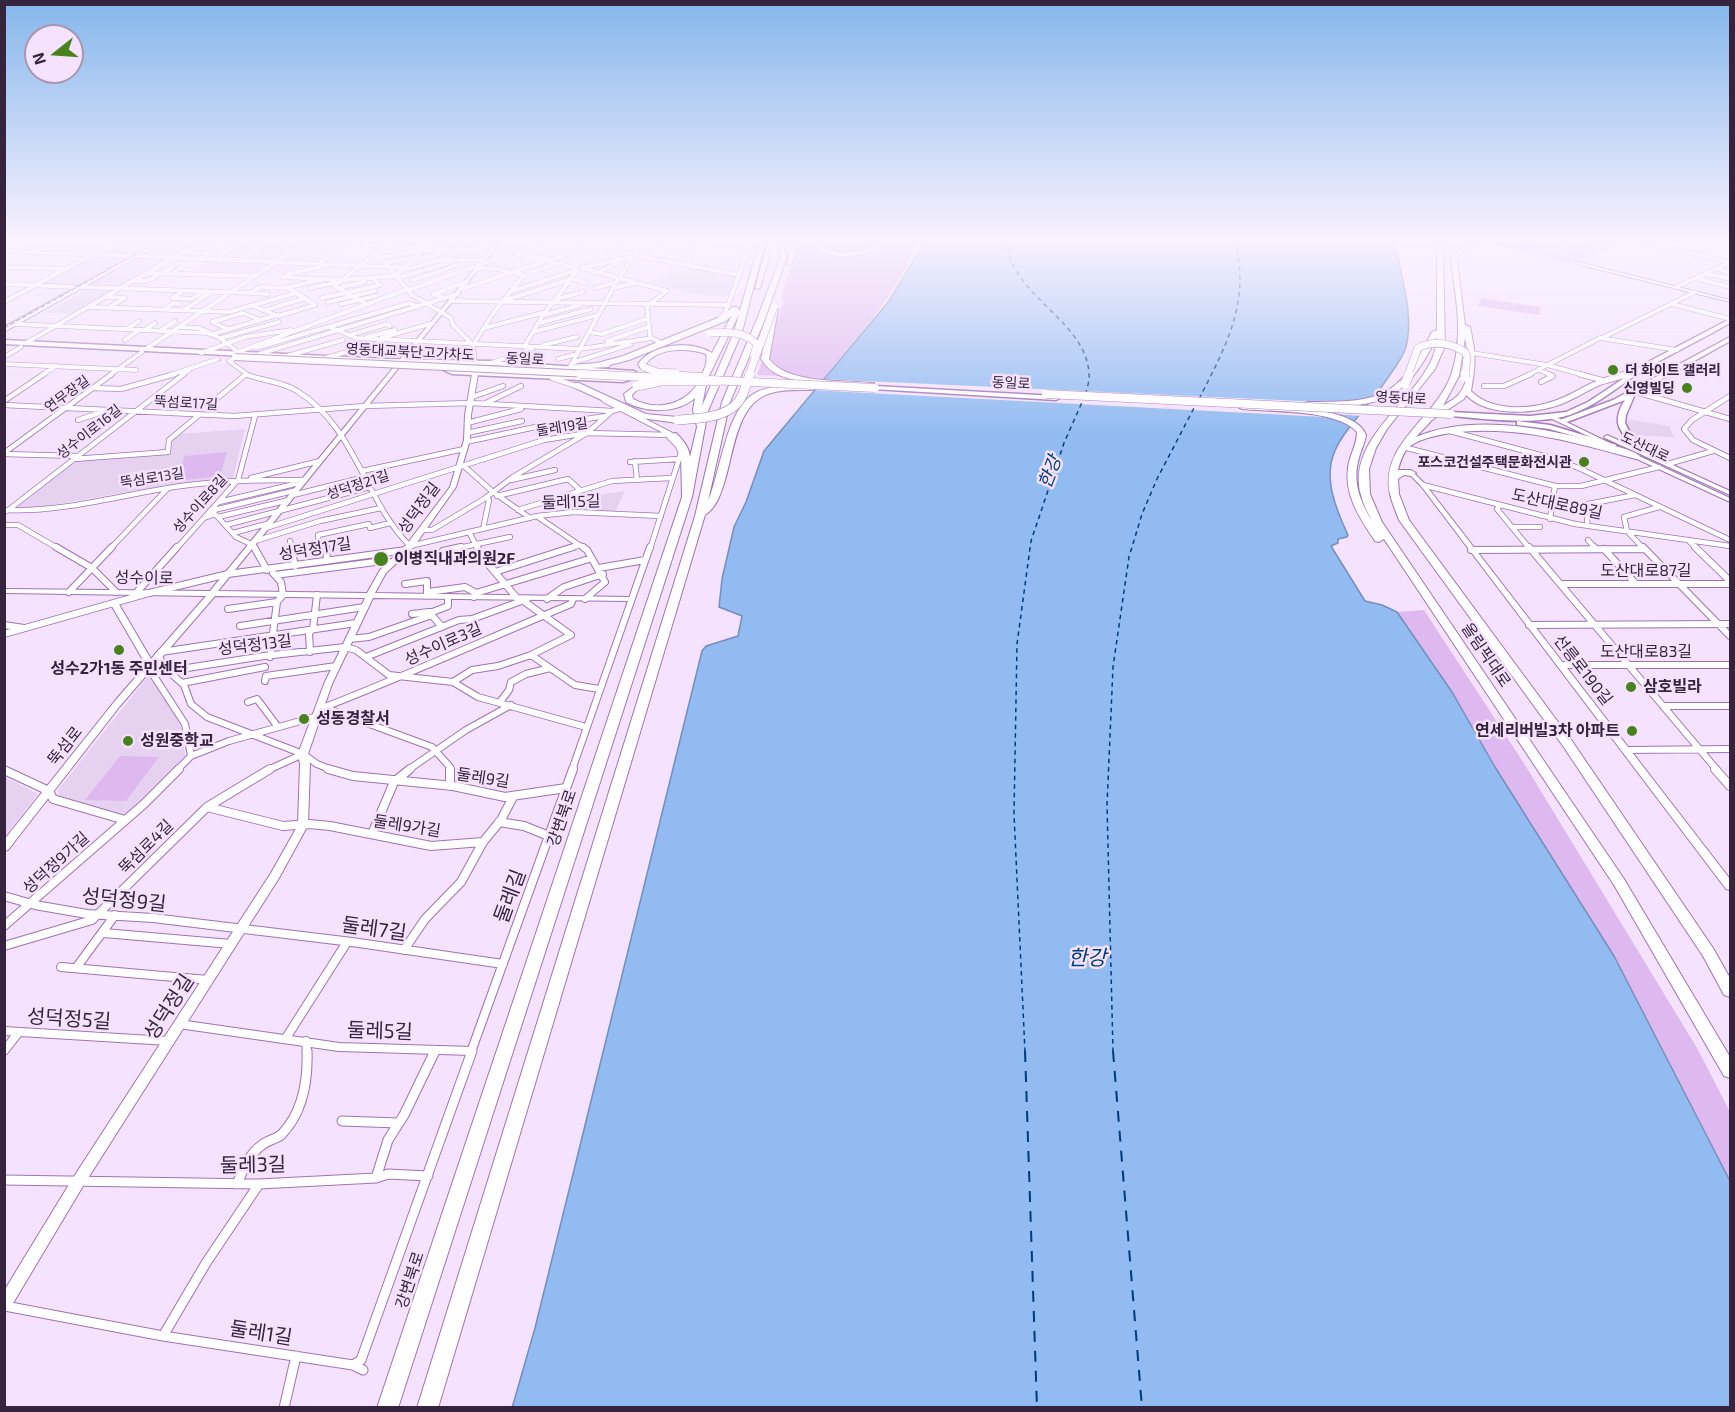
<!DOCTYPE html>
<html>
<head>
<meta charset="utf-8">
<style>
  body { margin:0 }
  #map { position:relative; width:1735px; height:1412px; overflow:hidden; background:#f5e2fe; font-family:"Exo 2",sans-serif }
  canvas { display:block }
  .frame { position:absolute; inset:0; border:6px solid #36243e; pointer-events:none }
  .north { position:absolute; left:24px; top:24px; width:60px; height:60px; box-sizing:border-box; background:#f5e2fe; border:2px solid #a996b1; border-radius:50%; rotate:253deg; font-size:16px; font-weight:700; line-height:24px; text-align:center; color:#36243e }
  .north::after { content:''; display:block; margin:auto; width:21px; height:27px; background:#49821c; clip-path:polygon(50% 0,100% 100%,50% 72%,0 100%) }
</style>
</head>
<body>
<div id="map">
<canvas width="1735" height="1412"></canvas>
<div class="frame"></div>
<div class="north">N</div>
</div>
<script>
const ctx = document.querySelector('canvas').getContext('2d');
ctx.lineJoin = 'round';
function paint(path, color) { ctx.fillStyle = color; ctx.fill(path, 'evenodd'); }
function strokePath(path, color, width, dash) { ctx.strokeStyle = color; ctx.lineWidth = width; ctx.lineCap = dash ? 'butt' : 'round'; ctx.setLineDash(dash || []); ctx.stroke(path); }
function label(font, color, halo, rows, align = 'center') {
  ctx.font = font + ' "Exo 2","Noto Sans KR",sans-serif'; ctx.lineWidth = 5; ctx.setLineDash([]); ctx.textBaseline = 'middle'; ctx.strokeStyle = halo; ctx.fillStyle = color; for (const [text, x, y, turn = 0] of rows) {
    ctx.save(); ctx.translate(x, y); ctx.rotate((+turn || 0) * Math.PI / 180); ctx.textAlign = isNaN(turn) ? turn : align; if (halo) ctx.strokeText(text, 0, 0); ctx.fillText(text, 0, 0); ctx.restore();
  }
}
paint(new Path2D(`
  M123,239H204L121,288L35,285Z
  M250,239H346L308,266L270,274L192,271L234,244L241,245Z
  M1557,239H1624L1633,241L1580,260L1535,249Z
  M688,266L738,276L734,291L726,297L692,294L648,282Z
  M88,288L116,289L73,314L44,313Z
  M1627,419L1669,426L1674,437L1634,435L1628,427Z
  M245,429L233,478L168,485L28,509L17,507L75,461L171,453L173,439L179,434Z
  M591,489L597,495L625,491L615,512L568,511L566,508L581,503L575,495Z
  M149,675L176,713L181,729L185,756L123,817L60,797L58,790Z
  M5,777L38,794L5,836Z`), '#e6d2f0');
paint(new Path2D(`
  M796,239H918C900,292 858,335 824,378L757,375L784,300L781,299L783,292L798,243Z
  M1500,239H1557L1536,249L1579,259L1570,263L1489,244Z
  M1578,243L1601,249L1580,258L1541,248L1549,245L1564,249Z
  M1481,298L1541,307L1539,315L1478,306Z
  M227,452L220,476L176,481L185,456Z
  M1424,610L1525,765L1697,1048L1730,1112V1181L1614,956L1495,767L1452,692L1397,612Z
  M120,756L159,757L126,801L85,800Z`), '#deb9ef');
const water = new Path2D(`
  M923,239H1398L1396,248C1402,280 1414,316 1406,347C1402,360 1392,371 1385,382C1339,445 1309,453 1348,535L1347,537L1338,539V543L1331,546L1365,601L1382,605L1397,612L1452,692L1495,767L1614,956L1730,1181V1407L512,1408L535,1328L702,651L706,646L738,636L742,616L719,607L722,579L734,527L746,502L764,451L889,301L918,253Z`);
paint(water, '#91bbf1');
strokePath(water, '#768ebb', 1.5);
paint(new Path2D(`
  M821,379L1323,402L1370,407L1362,416L1334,414L1324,417L811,390Z`), '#f5e2fe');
strokePath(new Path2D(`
  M1007,239C1007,295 1088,320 1089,375C1090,380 1087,387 1086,393
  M1199,399C1226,346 1252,300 1234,239
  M1025,1052L1014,814L1017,644L1031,541L1064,443L1083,400
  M1113,1052L1107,805L1113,667L1129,557L1142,514L1157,479L1195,406`), '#003c7b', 1.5, [4.5, 4]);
strokePath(new Path2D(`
  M1025,1051L1037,1408
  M1113,1051L1142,1408`), '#003c7b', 2, [11, 9]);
const streetFar4 = new Path2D(`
  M356,239L385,262L412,295L451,318L453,325L473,345
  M1636,239V241L1730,262L1676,287
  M1686,239L1697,241L1727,239
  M309,240L342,239
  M643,240L679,249
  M202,241L301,244
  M569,241L576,239
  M479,242L482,239
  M4,244L16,239
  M429,245H441L467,239
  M364,246L387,243
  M386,246L433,239
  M203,247L217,248
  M424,250L492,249
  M4,251L128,256
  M183,252L209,253
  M513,253L576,268L577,271L543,315L524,347
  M607,253L624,248H638
  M375,254L430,244
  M634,255L739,275
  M137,256L412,268L441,260H484
  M201,258L228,241
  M216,258L243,242
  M380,258L423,250
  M242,259L266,244
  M415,260L445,252
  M321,262L352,239
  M385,263L416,257
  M525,263L596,239
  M689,265L690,256L679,249L703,239
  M569,266L594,257
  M4,267L64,269
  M582,268L667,291
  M583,268L634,256
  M1718,269L1730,272
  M438,272L456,265
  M532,272L554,264
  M599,272L617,263
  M148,273L255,276
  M173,273L197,258
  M1705,273L1730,279
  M283,277L342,280L395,276L436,239
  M284,277L288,274L329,265
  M1702,277L1698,279L1730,287
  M397,278L448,263
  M570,278L587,283
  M412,280L439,272
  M135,281H147L173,267
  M4,284L73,287
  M82,287L250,293L260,287L285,288L324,279
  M310,288L339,282
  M338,288L365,282
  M596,288L617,282
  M613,288L636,283
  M462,289L612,239
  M409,290L552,239
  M512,291L577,270
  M182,292L172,298L192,299L203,292
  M251,293L268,294
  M346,293L380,285L372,278
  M108,297L125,298L110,307
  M442,297L433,294L467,282
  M322,298L346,293
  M557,299L583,292
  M506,300L568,280
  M452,301L728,305
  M4,302L122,239
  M328,302L375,291
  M341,304L376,296
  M366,304L334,286L394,239
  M1672,304L1730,319
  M253,306L278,316L315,305L296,293
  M90,307L229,312L296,293L287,287
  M165,309L174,303L179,304
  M184,310L211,292
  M266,310L306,298
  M544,315L580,305
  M720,318L725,313L752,239
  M539,323L591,309
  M16,324L207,333L220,338L238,352L236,353
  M180,327L199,328L213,334L277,315
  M330,327L356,338L580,349L652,338
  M484,328L546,312
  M127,329L139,321
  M228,329L212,322L243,313L260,320
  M145,330L155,323
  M160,331L175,321
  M533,332L598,315
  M589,332L602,334L647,319
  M350,335L387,324L390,326
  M367,337L395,330
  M221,338L279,322
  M381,338L433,323
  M1602,338L1695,292
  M125,340L139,330
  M26,343L205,239
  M614,343L607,341L648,327
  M663,344L650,337L647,306L667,291
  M543,345L577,337
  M256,348L410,303L418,307
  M146,349L310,239
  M238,352L408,289
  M201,353L245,337L291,330
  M1472,353L1547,365L1584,375
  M259,354L458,294
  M287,356L343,340
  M4,357L21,347
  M325,358L382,342
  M558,359L577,354
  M232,360L229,361L248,375
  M475,363L473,345L494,312L524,275L497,269L477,268
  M491,363L532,349
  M572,363L631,344
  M4,364L136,370
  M570,367L613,288L644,239
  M1539,370L1551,375
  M42,375L56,366
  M110,375L142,352
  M170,375L218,359
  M182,375L189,370
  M1528,375L1600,338L1677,350`);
const streetFar3 = new Path2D(`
  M245,374C262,381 282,381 297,391C356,427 364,500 410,546L537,516L574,512L661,516
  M1579,374L1605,381
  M552,378L579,387
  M1541,382L1553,376L1548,374
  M1484,386H1504L1531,374
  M94,388L121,389L175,374
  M1636,392L1730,419
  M1730,396L1692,420L1684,429L1693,440L1730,458
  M472,397L503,386
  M604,400L670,434
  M4,401L44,374
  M214,401L245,375
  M484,404L521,386
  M4,405L234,416L365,406L471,403L612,411
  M78,420L108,410
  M467,423L521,409
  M1450,431L1555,459L1581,469L1730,540
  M467,433L522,421
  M466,442L540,426L606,416
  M1403,447L1555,486H1581L1659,467
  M4,453L112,374
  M4,454L77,456
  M74,459L168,452L169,440L199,415
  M635,461L637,480
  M630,462L679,459
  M1668,464L1713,451
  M464,466L493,492L530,518
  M362,471L464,449
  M251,478L320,461
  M511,480L555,470
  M1423,485L1575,524L1730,546
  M293,495L365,477
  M497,496L568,479L580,490
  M219,502L299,483
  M1499,506L1497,509L1530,549
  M4,510C63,513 123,494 181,486C223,480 263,480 305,480
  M518,510L612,481L671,478
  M7,511L184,374
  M210,511L297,490
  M218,517L289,500
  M538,517L585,549
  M204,518L215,514L236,537L253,545L255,549
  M1550,519L1555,486
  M4,525H18L59,549
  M226,525L370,487
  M1587,525L1588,504L1635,495
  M1512,527H1540
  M266,528L544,440L587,433L672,435
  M483,529L489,500L486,497
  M422,530H432L484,499L513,477L587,433L612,411L619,409
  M469,532L478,549
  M233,533L270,523
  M1588,540L1596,549
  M1688,540L1697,549
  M255,541L320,521L381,508
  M290,541L292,549
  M110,549L168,488
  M176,549L238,480L255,416
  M326,549V544L318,545V535L369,524L370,528L390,523
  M454,549L510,537
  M568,549L580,545
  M650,549L681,453L678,446L669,437
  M1644,549L1627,531L1624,517L1659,507`);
const streetFar2 = new Path2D(`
  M56,547L92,568L116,592
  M254,547L267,570
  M291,547L295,566
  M326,547L327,561
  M477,547L482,557L517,598
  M583,547L587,550L605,582L585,599
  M1529,547L1717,770
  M1594,547L1596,549
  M1643,547L1730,636
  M1695,547L1730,581
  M1604,549L1636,584
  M1471,550L1645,549
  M443,551L461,547
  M599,568L645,560
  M495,572L573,547
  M275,575L383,561L392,563
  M405,584L427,581V594
  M1562,584H1730
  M69,592L112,547
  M428,592L465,587L476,593
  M136,593L177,547
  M474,597L476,593L589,559
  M547,599L564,587L603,574
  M525,602L571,635L531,655L575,685L599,689
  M228,609L277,602L283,595L281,582L273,573
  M430,613L448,606V597
  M412,614L429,612L442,627
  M4,625L24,628
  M1529,625L1730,624
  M240,626L364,607
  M4,634L149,593L228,574L406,550
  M349,639L369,637L432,615
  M161,652L356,623
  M310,652L309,633L313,629L317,595
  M158,655L167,670L184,685L191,704L207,717L303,754L317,764L332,770
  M270,657L277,602
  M366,657L459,620L472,619L527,599
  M150,664L152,673L185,724L191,756L177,770
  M1561,665H1730
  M168,671L264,656L345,647L356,650L389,675L453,682L478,697L586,727
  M265,681L266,676L336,666
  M453,682L472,670L498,666L531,655
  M182,683L265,667
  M248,702L257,699L278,727
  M500,702L509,690L511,682L526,674L550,668
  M1663,706H1730
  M323,707L432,747L450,767V770
  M320,709C405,676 487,639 571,604L573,599
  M1626,750L1730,749
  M191,756L229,741L318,716
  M268,770L303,754
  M408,770L466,730L511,705
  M572,770L650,547`);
const streetFar1 = new Path2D(`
  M328,769L353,776L453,786L505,797L566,788
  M450,769V786
  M1715,769L1730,786
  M4,770L49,791L53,799L125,820
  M207,807L283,826L309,824L330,826L431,846L483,842
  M499,822L524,826L549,836
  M372,834L394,782L410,769
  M4,896L35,905L87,914L153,918L352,942L503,964
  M4,926L144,804L179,769
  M104,933L231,944
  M4,946L92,920L207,807L270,769
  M404,950L425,919L461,882L483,842L501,820L513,797
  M61,967L208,980
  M76,968L115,915
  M179,1024L339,1047L472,1051
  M4,1031L168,1041
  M286,1038L347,942
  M306,1041L307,1052
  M4,1051L19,1032
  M434,1052L435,1050
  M471,1052L573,769`);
const street = new Path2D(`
  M342,1121L398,1123
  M376,1178L388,1140L404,1115L435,1051
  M4,1180L259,1184L376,1178L388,1174L428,1176
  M237,1184C243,1170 249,1154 262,1145C268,1140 277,1139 282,1134C303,1112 308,1080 307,1051
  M5,1306L163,1336L353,1365L363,1370
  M163,1336L206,1263L259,1184
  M353,1365L361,1360L472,1051
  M284,1408L296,1356`);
const secondary = new Path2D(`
  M164,239H169L4,332V327Z
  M499,239H503L218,591L367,593L380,570L407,544L450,487L464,440L465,415L472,374L475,372L478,374L471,415L470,440L456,487L413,548L386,573L375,593L630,597L634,599L630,601L373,598L332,684L308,754L310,764L308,825L279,878L83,1186L9,1310L4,1312V1291L73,1178L271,873L298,825L300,764L298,754L324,684L365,598L215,596L120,706L8,850L4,851V840L114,702L146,665L110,603L111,601H117L151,659L206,596L4,593V589L210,591Z
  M1578,262L1730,300V302L1576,264V262Z
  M1548,415H1552L1616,446L1611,447L1548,417Z
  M1607,435L1730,491V495L1605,438L1604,437Z
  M1628,451L1730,498V502L1626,454L1625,453Z
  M1411,471L1413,472L1425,484L1730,879V890L1726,889L1421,486L1409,474V472Z`);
const primary = new Path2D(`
  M1730,319V323C1702,339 1673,353 1645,369C1616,387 1591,412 1557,418C1522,424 1486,419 1451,416L1447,414L1451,412L1530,416L1566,412L1588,402L1650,361Z
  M1730,337V341L1635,394L1626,415L1625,423L1631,435L1655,455V459C1643,459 1620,435 1618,423C1617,414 1621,406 1625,400L1567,422L1560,420L1613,400Z
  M4,340L387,359L491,361L634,371L637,373L633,379L623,382L452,374L443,370L446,368L453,370L623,378L630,375L491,365L387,363L4,344Z
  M875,386L1056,396L1060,398L1056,400L873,389V387Z
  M1517,421L1550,425L1617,445L1613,447L1549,429L1517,425Z`);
const highway = new Path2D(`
  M760,239H766L742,332L708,411L692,497L398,1408H377L682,497L681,453L676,442L669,435L676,433C683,440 689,447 690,457L697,427L693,410L695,398C677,414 646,413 626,402L624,394L637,384L641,386L632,395L633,399C659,413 690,403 701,377C704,369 708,363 706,354C688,348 658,347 646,364L647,369H641L638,364C653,343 691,340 712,353L732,315L726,321L629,360L610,365L609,367L570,369L566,367L570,365L597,363L623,356L720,317L733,307H737L740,311ZM739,314L734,332L702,406L707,380Z
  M774,239H780L787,256L765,319L730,402L708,501C721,472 726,406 757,392C775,384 794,385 813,386L817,388L813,390C799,390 784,389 771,393C737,402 734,451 725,480C721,493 717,507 705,515L438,1408H417L695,516L722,402L757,319L781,256L776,244L772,248L760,288L755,289L766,248Z
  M797,239H803L797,245L792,264L787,265L791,244Z
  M815,239H821L818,243C832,259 863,252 879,243L880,239H886L884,245C865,257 828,264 812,243Z
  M1439,239H1445L1443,249L1445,346L1435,369L1387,429L1376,448L1369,469L1370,494L1382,522L1624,879L1730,1057V1078L1724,1076L1614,885L1384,539L1379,542L1375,541C1361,520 1344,496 1348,468C1349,456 1357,445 1357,432C1337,409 1271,412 1242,409L1238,407L1242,405C1269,406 1356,405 1366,435C1365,443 1361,450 1359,458C1352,481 1360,501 1372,521C1368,513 1363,504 1361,495C1348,448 1396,413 1420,379C1429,367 1437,352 1437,337C1403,405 1380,407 1308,406L1304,404L1308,402C1381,402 1398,399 1432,332L1437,330V249Z
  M1479,239H1486L1459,255L1457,261L1465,325L1470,327C1476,354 1476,364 1471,391C1490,411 1529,410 1554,401C1567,397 1579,389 1592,383C1608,376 1626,371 1644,366L1648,368C1635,377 1615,380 1600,385C1586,391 1573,400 1559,405C1532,414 1487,417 1466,395L1464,399L1432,420L1416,437C1471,413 1546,428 1602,443C1614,446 1631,449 1640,456L1636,459C1572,442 1512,423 1445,434C1434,436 1415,440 1407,449C1402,455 1400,463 1398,470H1411L1416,473L1411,476L1404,475L1398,479L1399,494L1409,520L1572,741L1713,948L1730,978V997L1724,995L1703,956L1563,746L1399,520C1396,512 1392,503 1390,494C1379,444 1436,418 1451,375C1464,339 1456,298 1451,261L1453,254ZM1465,338C1469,355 1471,379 1459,394C1455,399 1448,402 1443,406L1459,376Z
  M772,308L778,309L769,359C787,384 843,380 871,383H874V387C851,389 799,384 779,375C770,371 766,366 761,359Z
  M573,383H579L646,414L677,417L681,420L677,423L641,418L573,387Z`);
strokePath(streetFar4, '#9f73b3', 5);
strokePath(streetFar3, '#9f73b3', 6);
strokePath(streetFar2, '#9f73b3', 8);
strokePath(streetFar1, '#9f73b3', 10);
strokePath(street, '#9f73b3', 11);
strokePath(secondary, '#9f73b3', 2);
strokePath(primary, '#9f73b3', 3);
strokePath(highway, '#9f73b3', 2);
strokePath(streetFar4, '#fff', 4);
strokePath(streetFar3, '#fff', 4.5);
strokePath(streetFar2, '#fff', 6);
strokePath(streetFar1, '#fff', 8);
strokePath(street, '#fff', 9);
paint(secondary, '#fff');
paint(primary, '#fff');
paint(highway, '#fff');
strokePath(new Path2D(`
  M4,328L163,239`), '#8e7c97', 1.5, [5, 2]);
const primaryBridgeFar1 = new Path2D(`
  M235,357L611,375
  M663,375H669`);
const primaryBridge = new Path2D(`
  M580,374L666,378
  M663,375L702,377
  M709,380L875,388
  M1046,394L1451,414`);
const highwayBridgeFar1 = new Path2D(`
  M773,255L776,246L784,239
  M710,333C727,332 744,331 757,344L754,355
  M644,367L657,372L676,373
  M749,375L774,307
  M1408,375L1418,348C1434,340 1450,343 1465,352L1467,357L1465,375`);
const highwayBridge = new Path2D(`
  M1465,377V374
  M1405,384L1409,374
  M637,386L661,381H718
  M677,420C696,419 727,418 739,401C744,394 747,382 750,374`);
strokePath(primaryBridgeFar1, '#9f73b3', 8, []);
strokePath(primaryBridge, '#9f73b3', 9, []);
strokePath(highwayBridgeFar1, '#9f73b3', 8, []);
strokePath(highwayBridge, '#9f73b3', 10, []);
strokePath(primaryBridgeFar1, '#fff', 6);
strokePath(primaryBridge, '#fff', 8);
strokePath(highwayBridgeFar1, '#fff', 7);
strokePath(highwayBridge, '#fff', 9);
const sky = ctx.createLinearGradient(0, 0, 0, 436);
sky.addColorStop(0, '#85b7ec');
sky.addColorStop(0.55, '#faf2ff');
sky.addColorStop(1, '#faf2ff00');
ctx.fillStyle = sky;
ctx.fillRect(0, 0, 1735, 436);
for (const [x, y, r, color] of [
  [1613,370,6,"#49821c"],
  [1687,388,6,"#49821c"],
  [1584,462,6,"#49821c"],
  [381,559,8,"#49821c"],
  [119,650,6,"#49821c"],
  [1631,687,6,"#49821c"],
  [304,719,6,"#49821c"],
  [1632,731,6,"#49821c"],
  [128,741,6,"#49821c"]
]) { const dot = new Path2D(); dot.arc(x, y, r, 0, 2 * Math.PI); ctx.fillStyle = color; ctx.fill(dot); strokePath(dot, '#f5e2fe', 2); }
label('14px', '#36243e', '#f5e2fe', [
  ["영동대교북단고가차도",410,352,3],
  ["동일로",525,359,3],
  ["동일로",1011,383,3],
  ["연무장길",67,394,-36],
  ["영동대로",1401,398,3],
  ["뚝섬로17길",186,403,3],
  ["둘레19길",562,427,-9],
  ["성수이로16길",89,432,-38],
  ["도산대로",1645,447,25],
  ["뚝섬로13길",152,478,-9],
  ["성덕정21길",358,485,-18],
  ["성수이로8길",200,504,-48]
]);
label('bold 14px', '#36243e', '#f5e2fe', [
  ["더 화이트 갤러리",1625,370,"left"],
  ["신영빌딩",1675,388],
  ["포스코건설주택문화전시관",1572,462]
], 'right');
label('16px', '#36243e', '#f5e2fe', [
  ["둘레15길",571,502,-2],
  ["도산대로89길",1557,504,12],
  ["성덕정길",419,508,-54],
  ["성덕정17길",315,549,-9],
  ["도산대로87길",1646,571],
  ["성수이로",144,578,1],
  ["성수이로3길",443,644,-24],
  ["성덕정13길",255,645,-7],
  ["도산대로83길",1646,652],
  ["올림픽대로",1486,655,56],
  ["선릉로190길",1583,670,52],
  ["뚝섬로",65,746,-52],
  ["둘레9길",483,778,9],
  ["강변북로",562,818,-71],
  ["둘레9가길",407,826,9],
  ["뚝섬로4길",146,847,-45],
  ["성덕정9가길",56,863,-42],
  ["강변북로",410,1280,-72]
]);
label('bold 16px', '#36243e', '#f5e2fe', [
  ["이병직내과의원2F",394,559],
  ["성수2가1동 주민센터",119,669,"center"],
  ["삼호빌라",1643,687],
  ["성동경찰서",316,719],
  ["연세리버빌3차 아파트",1620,731,"right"],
  ["성원중학교",140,741]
], 'left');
label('italic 18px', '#003c7b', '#f5e2fe', [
  ["한강",1050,472,-69]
]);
label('20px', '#36243e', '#f5e2fe', [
  ["둘레길",510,896,-70],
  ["성덕정9길",124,900,6],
  ["둘레7길",374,929,8],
  ["성덕정길",169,1007,-57],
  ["성덕정5길",69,1019,4],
  ["둘레5길",380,1031,2],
  ["둘레3길",253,1165,-1],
  ["둘레1길",261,1333,9]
]);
label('italic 21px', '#003c7b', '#f5e2fe', [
  ["한강",1087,958]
]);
</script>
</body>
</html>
